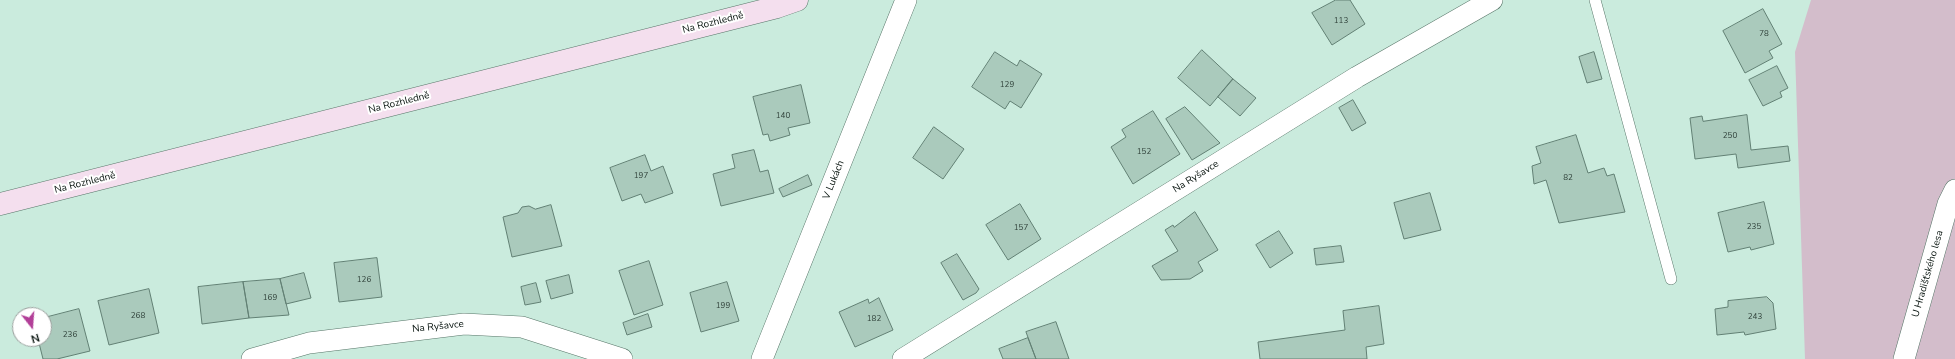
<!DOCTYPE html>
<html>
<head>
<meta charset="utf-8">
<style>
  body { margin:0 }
  #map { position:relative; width:1955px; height:359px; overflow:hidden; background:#caebdd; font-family:"Nunito Sans",sans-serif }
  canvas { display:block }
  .north { position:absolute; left:12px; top:307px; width:40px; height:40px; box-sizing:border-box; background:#fff; border:1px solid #9ba09e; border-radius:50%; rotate:163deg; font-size:11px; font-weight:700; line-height:16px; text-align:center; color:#06120d }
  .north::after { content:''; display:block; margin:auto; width:14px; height:18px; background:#b23f98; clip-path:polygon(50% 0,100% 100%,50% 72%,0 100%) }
</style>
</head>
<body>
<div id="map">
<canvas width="1955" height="359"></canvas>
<div class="north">N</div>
</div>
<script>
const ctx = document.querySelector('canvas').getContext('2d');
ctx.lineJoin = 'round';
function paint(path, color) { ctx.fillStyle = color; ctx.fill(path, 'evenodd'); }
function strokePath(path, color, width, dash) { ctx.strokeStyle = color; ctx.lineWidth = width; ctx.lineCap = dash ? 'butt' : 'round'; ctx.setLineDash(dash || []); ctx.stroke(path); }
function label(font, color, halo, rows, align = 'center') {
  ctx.font = font + ' "Nunito Sans",sans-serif'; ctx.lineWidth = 4; ctx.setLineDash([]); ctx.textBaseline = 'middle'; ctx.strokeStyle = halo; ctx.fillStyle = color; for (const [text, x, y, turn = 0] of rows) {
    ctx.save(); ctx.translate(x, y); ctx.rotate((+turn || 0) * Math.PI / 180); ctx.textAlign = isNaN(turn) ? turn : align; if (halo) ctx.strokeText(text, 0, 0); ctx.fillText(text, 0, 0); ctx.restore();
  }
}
paint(new Path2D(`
  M1811,0H1955V359H1805L1795,52Z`), '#d3bdcb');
const building = new Path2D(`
  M1336,0H1350L1365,24L1332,45L1312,13Z
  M1763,9L1782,44L1769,51L1773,58L1745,73L1723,31Z
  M1202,50L1233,79L1210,106L1178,78Z
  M995,52L1017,66L1020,60L1042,74L1021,108L1010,101L1005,109L972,87Z
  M1594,52L1602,79L1587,83L1579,57Z
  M1777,66L1788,88L1780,92L1782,97L1763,106L1749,80Z
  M1233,79L1256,98L1240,116L1218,97Z
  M801,85L810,123L788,128L790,135L770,141L768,134L763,135L753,97Z
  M1353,100L1366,123L1352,131L1339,108Z
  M1185,107L1220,143L1192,160L1166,119Z
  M1153,111L1180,154L1133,184L1111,147L1126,137L1122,130Z
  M1747,115L1751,150L1788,146L1790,161L1738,168L1736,154L1695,159L1690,118L1702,116L1703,121Z
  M934,127L964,149L943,179L913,158Z
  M1576,135L1588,173L1604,168L1607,176L1614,174L1625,212L1559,223L1546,180L1534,184L1532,166L1541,163L1536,147Z
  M754,150L760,172L768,170L774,193L721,206L713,174L735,168L732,155Z
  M645,155L651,171L663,166L673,193L645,203L641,194L622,201L610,168Z
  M808,175L812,185L783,197L779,189Z
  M1430,193L1441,230L1404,239L1394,203Z
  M1764,202L1774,244L1751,250L1750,247L1728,252L1718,213Z
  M1020,204L1041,239L1008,260L986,225Z
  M551,205L562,246L512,257L503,217L518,213L522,207L529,206L535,209Z
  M1195,212L1218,250L1198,262L1203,271L1190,279L1161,280L1152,266L1178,251L1165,230L1173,225L1174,227Z
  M1279,231L1293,253L1270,268L1256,245Z
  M1341,246L1344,262L1316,265L1314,249Z
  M957,254L979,289L976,293L963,300L941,263Z
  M377,258L382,297L339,302L334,263Z
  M649,261L663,305L634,315L619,271Z
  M304,273L311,298L286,304L280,279Z
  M569,275L573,293L551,299L546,281Z
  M280,279L289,315L249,318L243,282Z
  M243,282L249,318L202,324L198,287Z
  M727,282L739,321L701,332L690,293Z
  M536,283L541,302L525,305L521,287Z
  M149,289L159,333L109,345L98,301Z
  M1767,297L1773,303L1776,329L1745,335L1744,332L1717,335L1715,309L1728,307V301Z
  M879,298L893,330L855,347L839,312L868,299L869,303Z
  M1379,306L1384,344L1366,347L1367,359H1260L1258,342L1345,330L1343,311Z
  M79,309L90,351L57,359H43L38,339H44V318Z
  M648,314L652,327L627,335L623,323Z
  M1056,322L1069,359H1036L1026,332Z
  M1028,338L1036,359H1003L999,349Z`);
paint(building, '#aacabc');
strokePath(building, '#628074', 1);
const lane = new Path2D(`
  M1595,0L1671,279`);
const street = new Path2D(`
  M252,359L309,343L464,324L522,327L622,359
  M762,359L906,0
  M903,359L1357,77L1492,0
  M1904,359L1948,204L1955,190`);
const secondary = new Path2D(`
  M0,204L777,7L797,0`);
strokePath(lane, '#577568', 12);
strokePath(street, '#577568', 22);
strokePath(secondary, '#577568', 23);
strokePath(lane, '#fff', 11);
strokePath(street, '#fff', 21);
strokePath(secondary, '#f4dfee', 22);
label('8px', '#2f4039', null, [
  ["113",1341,21],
  ["78",1764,34],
  ["129",1007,85],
  ["140",783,116],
  ["250",1730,136],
  ["152",1144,152],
  ["197",641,176],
  ["82",1568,178],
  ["235",1754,227],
  ["157",1021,228],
  ["126",364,280],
  ["169",270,298],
  ["199",723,306],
  ["268",138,316],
  ["243",1755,317],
  ["182",874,319],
  ["236",70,335]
]);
label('10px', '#06120d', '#fff', [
  ["Na Rozhledně",713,23,-14],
  ["Na Rozhledně",399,103,-14],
  ["Na Ryšavce",1196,177,-32],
  ["V Lukách",834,180,-68],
  ["Na Rozhledně",85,183,-14],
  ["U Hradišťského lesa",1928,274,-74],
  ["Na Ryšavce",438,327,-6]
]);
</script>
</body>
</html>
